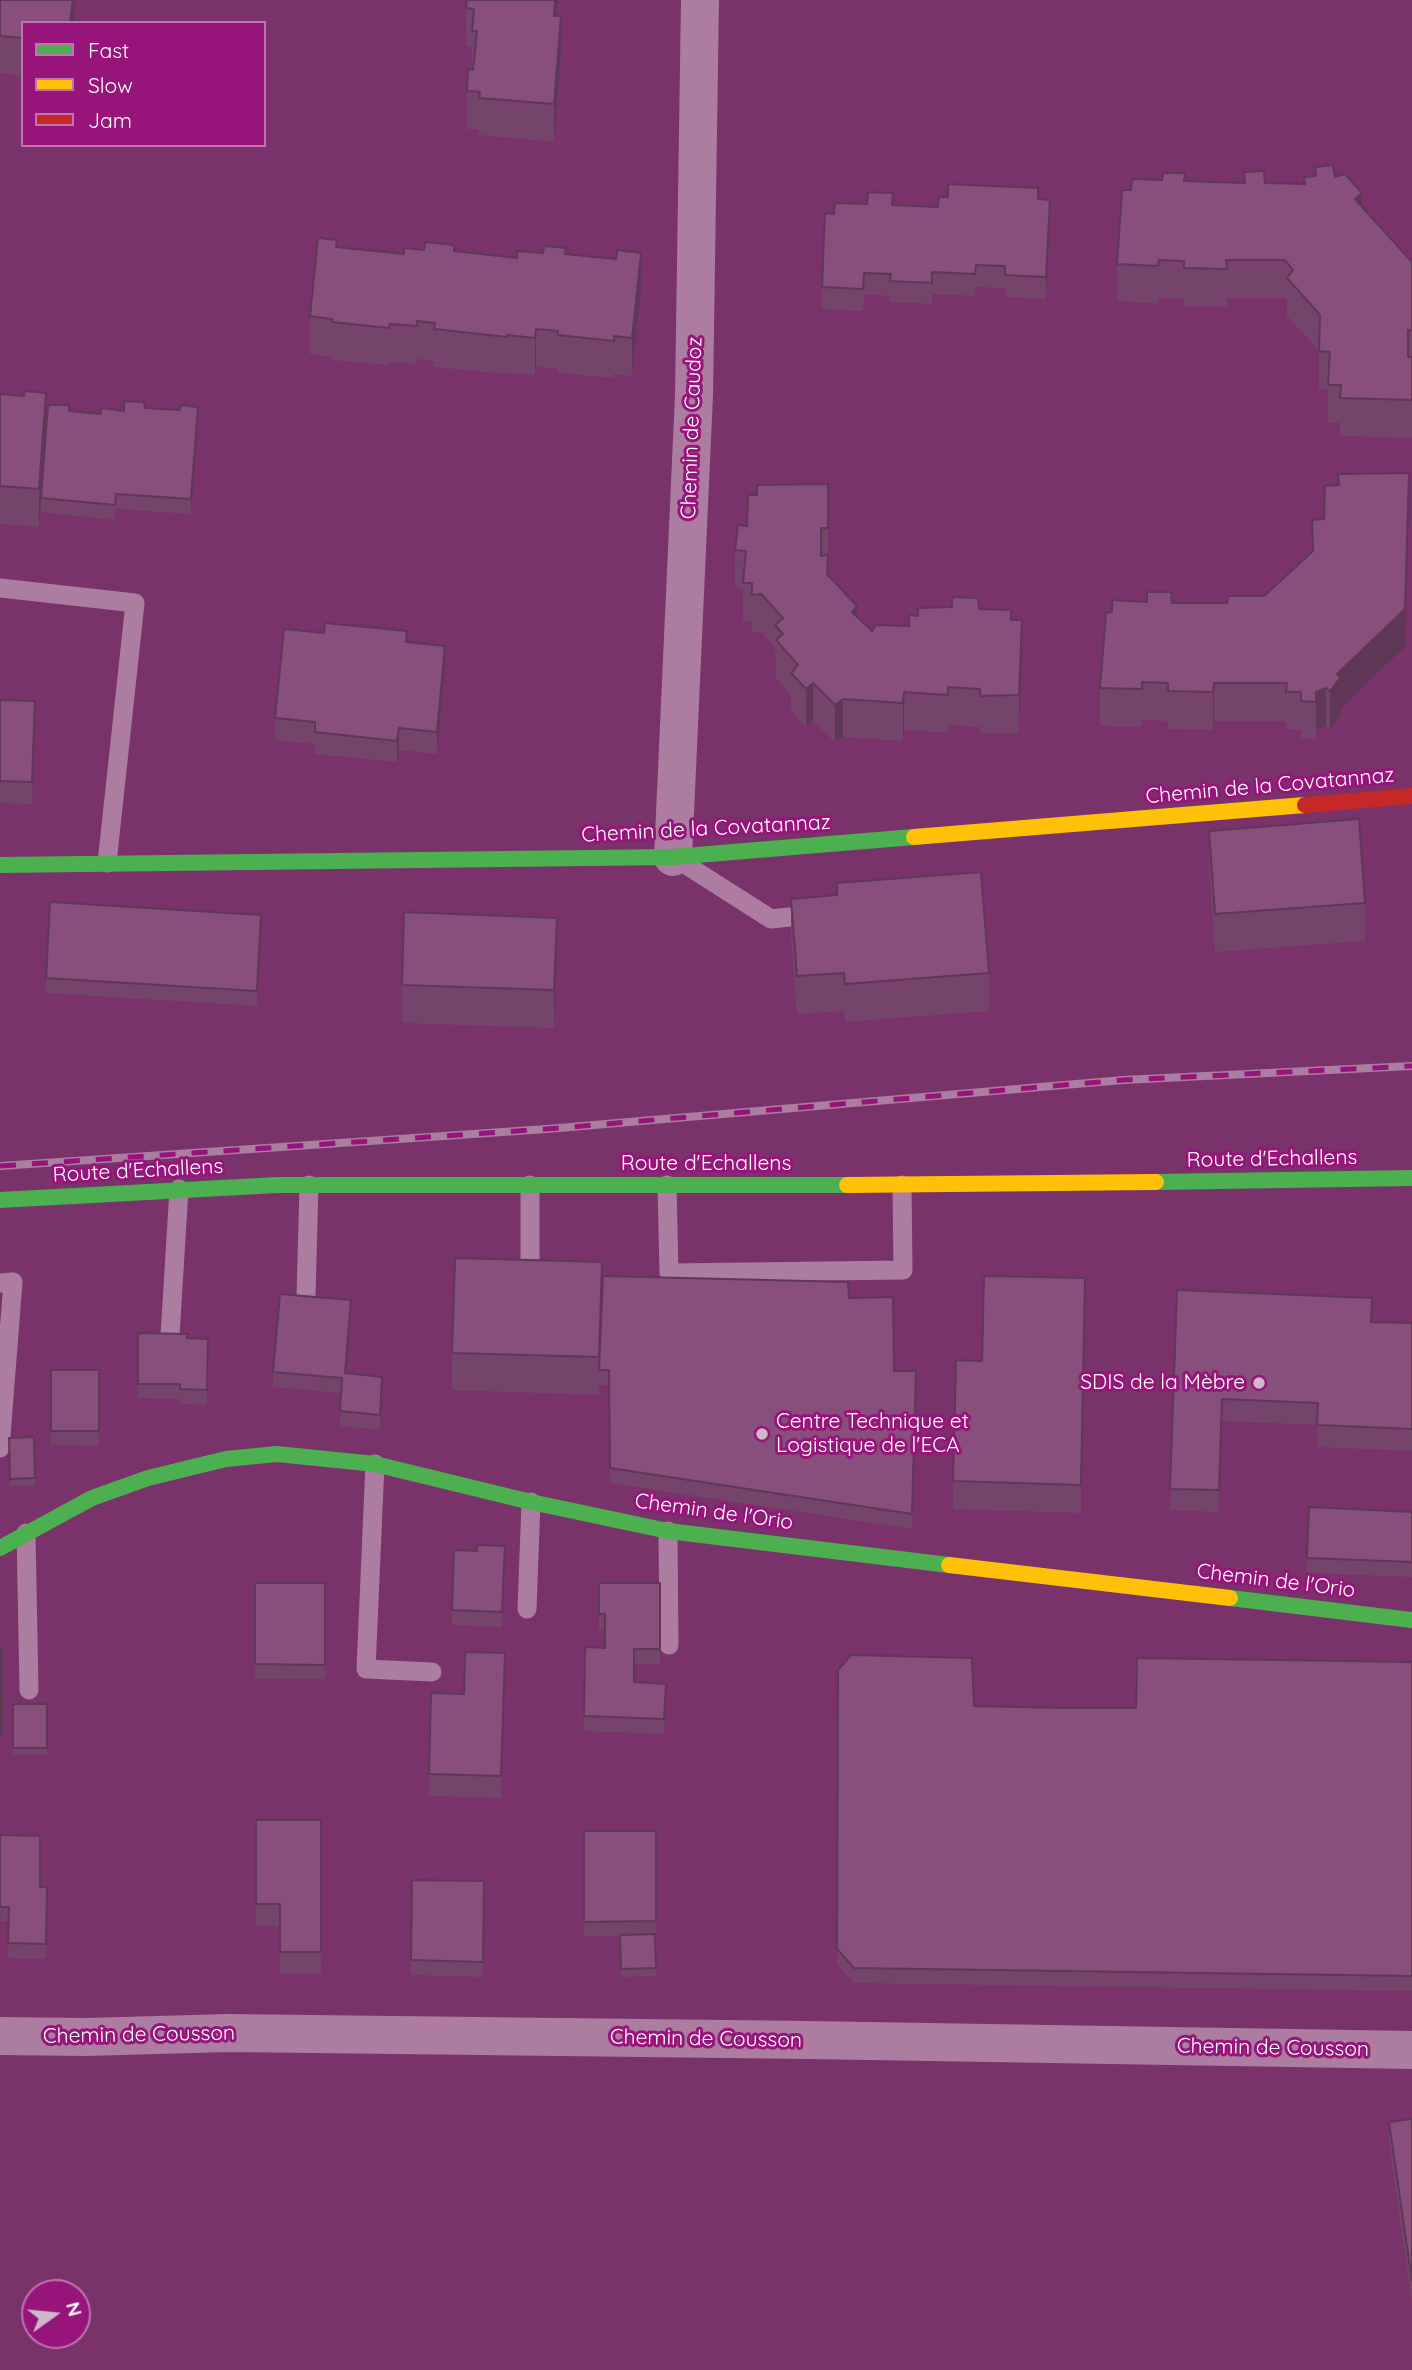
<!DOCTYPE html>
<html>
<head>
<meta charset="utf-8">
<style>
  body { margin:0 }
  #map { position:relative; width:1412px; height:2370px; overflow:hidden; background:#7a326a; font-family:Quicksand,sans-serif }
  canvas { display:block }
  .legend { position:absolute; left:21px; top:21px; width:245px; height:126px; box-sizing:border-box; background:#97157b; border:2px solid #c173b0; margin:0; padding:9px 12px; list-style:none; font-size:21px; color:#fff }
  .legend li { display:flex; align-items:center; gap:14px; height:35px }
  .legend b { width:35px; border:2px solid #c173b0 }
  .north { position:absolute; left:21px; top:2279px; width:70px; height:70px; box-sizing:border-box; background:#97157b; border:2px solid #c173b0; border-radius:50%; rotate:75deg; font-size:19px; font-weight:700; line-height:28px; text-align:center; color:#fff }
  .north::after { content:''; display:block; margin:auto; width:24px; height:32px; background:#d0b7cb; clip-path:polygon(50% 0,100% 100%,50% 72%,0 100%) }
</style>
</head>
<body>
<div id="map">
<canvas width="1412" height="2370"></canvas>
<ul class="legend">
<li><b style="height:9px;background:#4caf50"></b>Fast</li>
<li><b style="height:9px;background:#ffc107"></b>Slow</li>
<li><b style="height:9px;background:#c62828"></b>Jam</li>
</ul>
<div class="north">N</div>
</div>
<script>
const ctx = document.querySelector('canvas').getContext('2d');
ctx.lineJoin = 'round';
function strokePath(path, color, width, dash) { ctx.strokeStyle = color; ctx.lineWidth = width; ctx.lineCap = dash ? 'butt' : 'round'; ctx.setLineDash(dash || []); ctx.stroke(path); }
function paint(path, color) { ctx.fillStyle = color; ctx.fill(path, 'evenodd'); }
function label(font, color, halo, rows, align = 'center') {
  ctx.font = font + ' Quicksand,sans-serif'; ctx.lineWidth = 6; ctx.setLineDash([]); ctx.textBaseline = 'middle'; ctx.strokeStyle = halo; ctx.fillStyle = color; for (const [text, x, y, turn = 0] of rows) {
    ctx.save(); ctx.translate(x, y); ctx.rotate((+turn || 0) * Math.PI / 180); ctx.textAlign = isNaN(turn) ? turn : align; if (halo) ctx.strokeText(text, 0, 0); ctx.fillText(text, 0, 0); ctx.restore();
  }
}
strokePath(new Path2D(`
  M0,588L135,603L107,863
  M680,861L771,919L818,914
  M530,1185V1278
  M667,1185L669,1273L903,1270L902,1185
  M0,1283L13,1282L0,1448
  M306,1296L309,1185
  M170,1336L179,1189
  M375,1464L366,1669L432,1672
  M668,1531L669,1645
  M26,1533L29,1690
  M527,1609L531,1502`), '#ac7ca1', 19);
strokePath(new Path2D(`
  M673,857L694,395L700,0
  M0,2036L86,2037L229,2033L808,2040L1412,2050`), '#ac7ca1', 38);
strokePath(new Path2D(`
  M0,865L673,857L914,837
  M1156,1182L1412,1178
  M0,1200L277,1185H847
  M0,1548L92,1498L148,1478L226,1459L277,1454L375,1464L531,1502L668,1531L949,1565
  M1230,1598L1412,1620`), '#4caf50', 16);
strokePath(new Path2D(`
  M914,837L1305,805
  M847,1185L1156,1182
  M949,1565L1230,1598`), '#ffc107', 16);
strokePath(new Path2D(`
  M1305,805L1412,796`), '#c62828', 16);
const rail = new Path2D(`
  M0,1166L547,1129L1123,1080L1412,1066`);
strokePath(rail, '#ab7da1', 8);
strokePath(rail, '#97157b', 5, [16]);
paint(new Path2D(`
  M0,0H76L74,23H23V76L0,73Z
  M466,8L557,16L561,54L554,142L479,135V130L467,129V91L473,69H472V47L466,46Z
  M1315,167L1335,177L1412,262V438L1340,436V423L1328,422V389H1319V351L1287,316V301L1285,298H1227V307L1184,306V299L1159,298L1158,304L1117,301V264L1185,181L1304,184V177L1315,176Z
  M1038,199L1050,222L1046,299L1005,297V288L976,287L975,296L932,294V304L890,302V296L864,294L863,311L822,309V287L834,214L893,205L938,207Z
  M337,247L404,254L424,250L454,251L517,258L543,253L566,254L641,291L632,376L614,374V378L558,373V369L536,367L535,375L507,373V374L434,367V361L417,359V364L390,362L389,365L332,360V357L310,354V316Z
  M0,394L46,421L69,411L101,414L124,411V401L145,408L198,422L191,514L116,509L115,520L41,512V500L39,527L0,524Z
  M1338,474L1409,511L1405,647L1341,708V715L1330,729L1326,726L1316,730V739H1301V730L1286,729V721H1214L1213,730L1168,729V721L1142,720V727L1100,726V688L1172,603H1227L1264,596L1312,553V520L1324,519L1338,485Z
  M747,526L828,528V576L857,617L872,631L909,626L918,616L979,609L1011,620L1022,657L1019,733H980V727L948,725V733L904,730L903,741L843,737L835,742L813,721L806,727L791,710V696L776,678L775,647L761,632H752V621H743V589L735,588V550Z
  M407,642L445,668L437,754L399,750L397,762L315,754V744L275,740V718Z
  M0,700L35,723L32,804L0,803Z
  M1209,831L1365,903V941L1215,952L1209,869Z
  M791,899L989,973V1011L845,1022L844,1011L797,1014L791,937Z
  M261,930L257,1006L46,993V978Z
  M557,956L554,1028L402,1023V985Z
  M1177,1290L1372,1322L1412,1323V1451L1317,1447V1425L1222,1421L1219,1512L1170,1510Z
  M849,1298L894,1371H916L912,1529L610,1483L609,1385H599V1395L452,1390V1353Z
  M1085,1306L1081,1513L953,1509V1481L982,1361Z
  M351,1315L346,1373L382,1392L380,1430L340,1426L341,1393L273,1387V1372Z
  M138,1333L187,1338L208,1339L207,1405L180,1404V1399L138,1398Z
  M51,1370H99V1446L51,1445Z
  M9,1438L35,1478V1486H10Z
  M1412,1512V1577L1307,1573V1558Z
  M505,1561L502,1627L452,1625V1610Z
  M255,1583H325V1679H255Z
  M599,1583H660V1664H634V1682L666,1699L664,1734L584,1731L585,1647L605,1648V1629H599Z
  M1412,1662V1991L854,1983L837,1964L838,1670L974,1706L1136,1708Z
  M505,1675L501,1798L429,1796V1774L464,1694Z
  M13,1704H47V1755H13Z
  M256,1820H321V1974H280V1926H256Z
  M584,1831H656V1976L621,1977L620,1936H584Z
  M0,1835L40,1887H47L46,1959L8,1958L9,1921H0Z
  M412,1880L484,1881L483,1977L411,1975Z
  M1412,2119V2303L1389,2144V2122Z`), '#75446b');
paint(new Path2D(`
  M73,0H76L74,23H70Z
  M555,0H558L554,54V16Z
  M561,16V54L554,142V104Z
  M1362,193V231L1355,199Z
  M1050,200V222L1046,299V277Z
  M641,253V291L632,376V338Z
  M536,329V367L535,375V338Z
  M46,393V431L39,527V489Z
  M198,407V422L191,514V499Z
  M1409,473V511L1405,647L1341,708V715L1330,729V691L1337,674Z
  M857,606V644L852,612Z
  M1022,620V657L1019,733V695Z
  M445,646V668L437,754V732Z
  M813,683V721L806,727V689Z
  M1214,683V721L1213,730V692Z
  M1326,688V726L1316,730V739V692Z
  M904,692V730L903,741V703Z
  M843,699V737L835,742V705Z
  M35,701V723L32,804V782Z
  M399,728V750L397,762V741Z
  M261,915V930L257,1006V991Z
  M557,918V956L554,1028V990Z
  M1085,1278V1306L1081,1513V1485Z
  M351,1300V1315L345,1388V1373Z
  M382,1377V1392L380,1430V1415Z
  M1222,1399V1421L1219,1512V1490Z
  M505,1653V1675L501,1798V1776Z
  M666,1684V1699L664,1734V1719Z`), '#5f3757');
const building = new Path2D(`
  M0,0H73L70,23H23V38L0,36Z
  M467,0H555L554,16H561L554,104L479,98L480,92L467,91L468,69L473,70L477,31H472L474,9L466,8Z
  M1333,165L1335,177L1345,174L1362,193L1355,199L1412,262V330H1408V357H1412V400L1340,398L1341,385H1328L1330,352L1319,351L1320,315L1287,278L1293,270L1285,260H1226L1227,269L1184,268V261L1159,260L1158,266L1117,264L1122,190H1131L1132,179L1162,180L1163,173H1185L1184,181L1245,183L1244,172L1264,171L1265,183L1305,184L1304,177L1316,176L1315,167Z
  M948,184L1038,188V199L1050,200L1046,277L1005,275V266L976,265L975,274L932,272V283L890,281L891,274L864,273L863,289L822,287L825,213L834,214L835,203L867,204L868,192L893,193L892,205L938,207L939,197H948Z
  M318,238L337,240L336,247L404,254V248L424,250L425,242L454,245V251L517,258V251L543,253L544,246L566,248L565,254L616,259L617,250L641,253L632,338L614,336V341L558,335V331L536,329L535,338L507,335V337L434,329L435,323L417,321V326L390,324L389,328L332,322V319L310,316Z
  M25,391L46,393L39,489L0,486V394L24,396Z
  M124,401L144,402L145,408L180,410L181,405L198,407L191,499L116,494L115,505L41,498L48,405H69V411L101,414V408L124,411Z
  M1409,473L1405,609L1337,674L1341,677L1330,691L1326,688L1316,692V702L1301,701V692H1286L1287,683H1214L1213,692L1168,691V683L1142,682V689L1100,688L1106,613L1112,612V600L1147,602V592H1171L1172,603H1227L1228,596H1264L1313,551L1312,520L1324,519L1325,486L1339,485L1338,474Z
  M828,484V528H821V556L828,555L827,574L857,606L852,612L872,631L876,625L909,626V615L918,616V608L952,607V597L978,598L979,609L1011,610V620H1022L1019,695L980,696V689L948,687V695L904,692L903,703L843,699L835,705L813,683L806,689L791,673L798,665L776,640L783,634L775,625L783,618L761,594L752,595V583H743L746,551L735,550L738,525L747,526L748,495H757V485Z
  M325,623L407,631L406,642L445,646L437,732L399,728L397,741L315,732V722L275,718L284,629L324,633Z
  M0,700L35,701L32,782L0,781Z
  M1359,819L1365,903L1215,914L1209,831Z
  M981,872L989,973L845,984L844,973L797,976L791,899L837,895V883Z
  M50,902L261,915L257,991L46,978Z
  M404,912L557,918L554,990L402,985Z
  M455,1258L602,1262L599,1357L452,1353Z
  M603,1276L848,1282L849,1298L893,1297L894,1371H916L912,1514L610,1468L609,1370H599Z
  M984,1276L1085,1278L1081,1485L953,1481L956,1360L982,1361Z
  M1177,1290L1372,1298L1371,1322L1412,1323V1429L1317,1425L1318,1403L1222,1399L1219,1490L1170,1489Z
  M280,1294L351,1300L345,1373L382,1377L380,1415L340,1411L342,1378L273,1372Z
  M138,1333L187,1334V1338L208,1339L207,1390L180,1389V1384H138Z
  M51,1370H99V1431H51Z
  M34,1437L35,1478L10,1479L9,1438Z
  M1309,1507L1412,1512V1562L1307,1558Z
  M477,1545L505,1546L502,1612L452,1610L454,1550L477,1551Z
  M255,1583H325V1665L255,1664Z
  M599,1583H660V1649H634V1682L666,1684L664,1719L584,1716L585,1647L605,1648V1614H599Z
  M0,1649H2V1734H0Z
  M465,1652L505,1653L501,1776L429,1774L431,1693L464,1694Z
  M851,1655L972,1658L974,1706L1063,1708H1136L1137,1658L1412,1662V1976L854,1968L837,1949L838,1670Z
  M13,1704H47V1748H13Z
  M256,1820H321V1952H280V1904H256Z
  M584,1831H656V1921L584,1922Z
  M0,1835L40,1836V1887H47L46,1944L8,1943L9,1907H0Z
  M412,1880L484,1881L483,1962L411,1960Z
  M655,1934L656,1968L621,1969L620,1935Z
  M1412,2119V2281L1389,2122Z`);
paint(building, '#884f7c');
strokePath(building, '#5f3757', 2);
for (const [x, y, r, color] of [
  [1259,1383,7,"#d0b7cb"],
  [762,1434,7,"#d0b7cb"]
]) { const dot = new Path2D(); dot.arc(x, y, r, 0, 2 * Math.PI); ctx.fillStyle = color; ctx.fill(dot); strokePath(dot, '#97157b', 2.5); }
label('21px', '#fff', '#97157b', [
  ["Chemin de Caudoz",692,428,-88],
  ["Chemin de la Covatannaz",1270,786,-5],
  ["Chemin de la Covatannaz",706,829,-3],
  ["Route d'Echallens",1272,1159,-1],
  ["Route d'Echallens",706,1164],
  ["Route d'Echallens",138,1171,-3],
  ["Chemin de l'Orio",714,1512,8],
  ["Chemin de l'Orio",1276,1581,7],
  ["Chemin de Cousson",139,2035,-1],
  ["Chemin de Cousson",706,2039,1],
  ["Chemin de Cousson",1273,2048,1]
]);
label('21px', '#fff', '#97157b', [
  ["SDIS de la Mèbre",1245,1383],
  ["Centre Technique et",776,1422,"left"],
  ["Logistique de l'ECA",776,1446,"left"]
], 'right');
</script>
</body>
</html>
